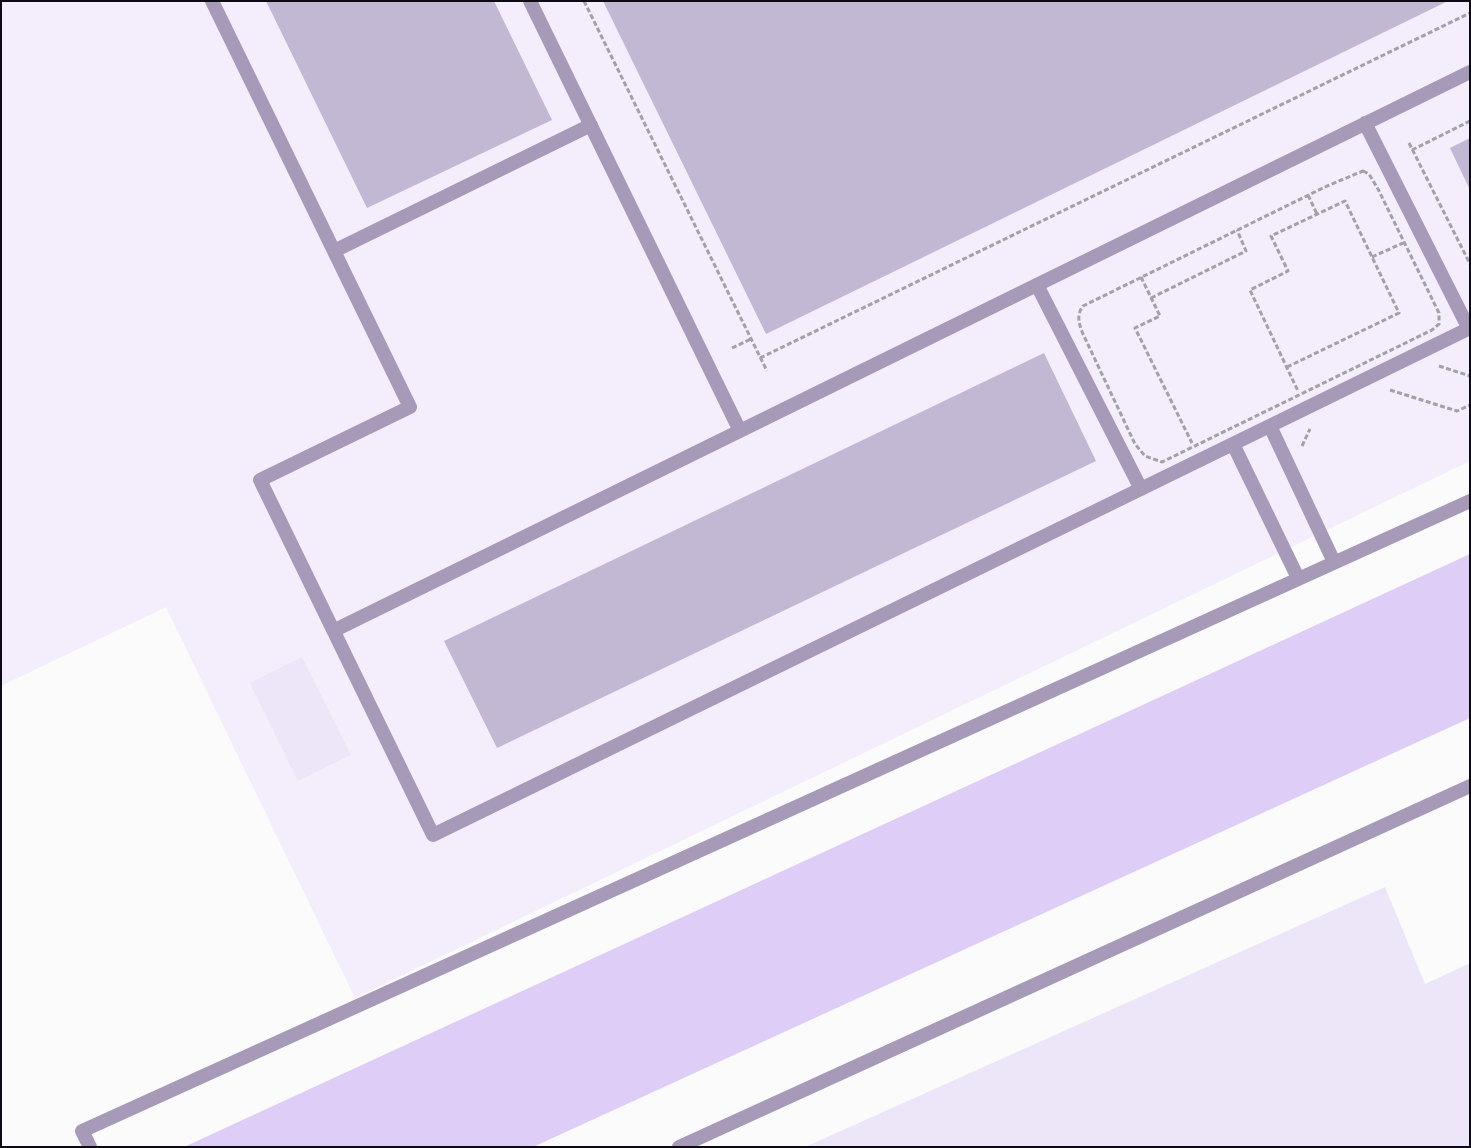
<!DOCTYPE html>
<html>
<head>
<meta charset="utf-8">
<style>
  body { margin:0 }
  #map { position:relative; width:1471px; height:1148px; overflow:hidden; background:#fbfbfb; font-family:Roboto,sans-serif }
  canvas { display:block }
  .frame { position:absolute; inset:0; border:2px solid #0e0a13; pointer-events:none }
</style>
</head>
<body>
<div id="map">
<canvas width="1471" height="1148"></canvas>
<div class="frame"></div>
</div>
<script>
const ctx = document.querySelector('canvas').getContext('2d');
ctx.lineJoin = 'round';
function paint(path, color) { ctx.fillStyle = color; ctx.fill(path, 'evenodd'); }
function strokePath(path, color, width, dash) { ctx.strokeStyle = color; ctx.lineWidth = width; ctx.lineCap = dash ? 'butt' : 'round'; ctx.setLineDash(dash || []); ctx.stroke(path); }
paint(new Path2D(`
  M1,1H1470V461L355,998L166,607L1,686Z`), '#f3edfc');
paint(new Path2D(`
  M302,657L351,755L298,781L250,683Z
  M1385,887L1425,984L1470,963V1147H805Z`), '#ede6f8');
paint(new Path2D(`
  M1470,554V718L533,1147H184Z`), '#decdf7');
paint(new Path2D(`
  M266,1H494L552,120L367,208Z
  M603,1H1448L766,334Z
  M1470,138V190L1450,148Z
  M1044,353L1096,461L497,748L444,641Z`), '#c3b8d3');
strokePath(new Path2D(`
  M584,1L767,371
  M1409,143L1470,264
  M1412,150L1470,121
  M1363,171L1369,174L1378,189L1439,313V324L1432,330L1162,462L1145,456L1135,444L1083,334C1079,324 1076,315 1083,306L1327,186Z
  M1308,195L1317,214
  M1372,257L1403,243
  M1141,277L1160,316L1135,328L1192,443
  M1151,298L1246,251L1237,230
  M732,348L751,339
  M760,358L1470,13
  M1439,366L1470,376
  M1287,367L1399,313L1345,201L1271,236L1288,271L1250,290L1298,391
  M1390,390L1457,411L1470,405
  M1302,446L1310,429`), '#a3a1a5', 3, [5, 2.5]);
strokePath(new Path2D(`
  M212,1L410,407L260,480L433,835L1470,328
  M530,1L740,431
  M1365,123L1469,329
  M334,251L591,125
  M1037,285L1141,489
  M1270,426L1334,562
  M1233,444L1298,578
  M335,630L1470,72`), '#a69ab8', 14);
strokePath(new Path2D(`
  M90,1147L82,1131L1470,501
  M679,1147L1470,786`), '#a69ab8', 14);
</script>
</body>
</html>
